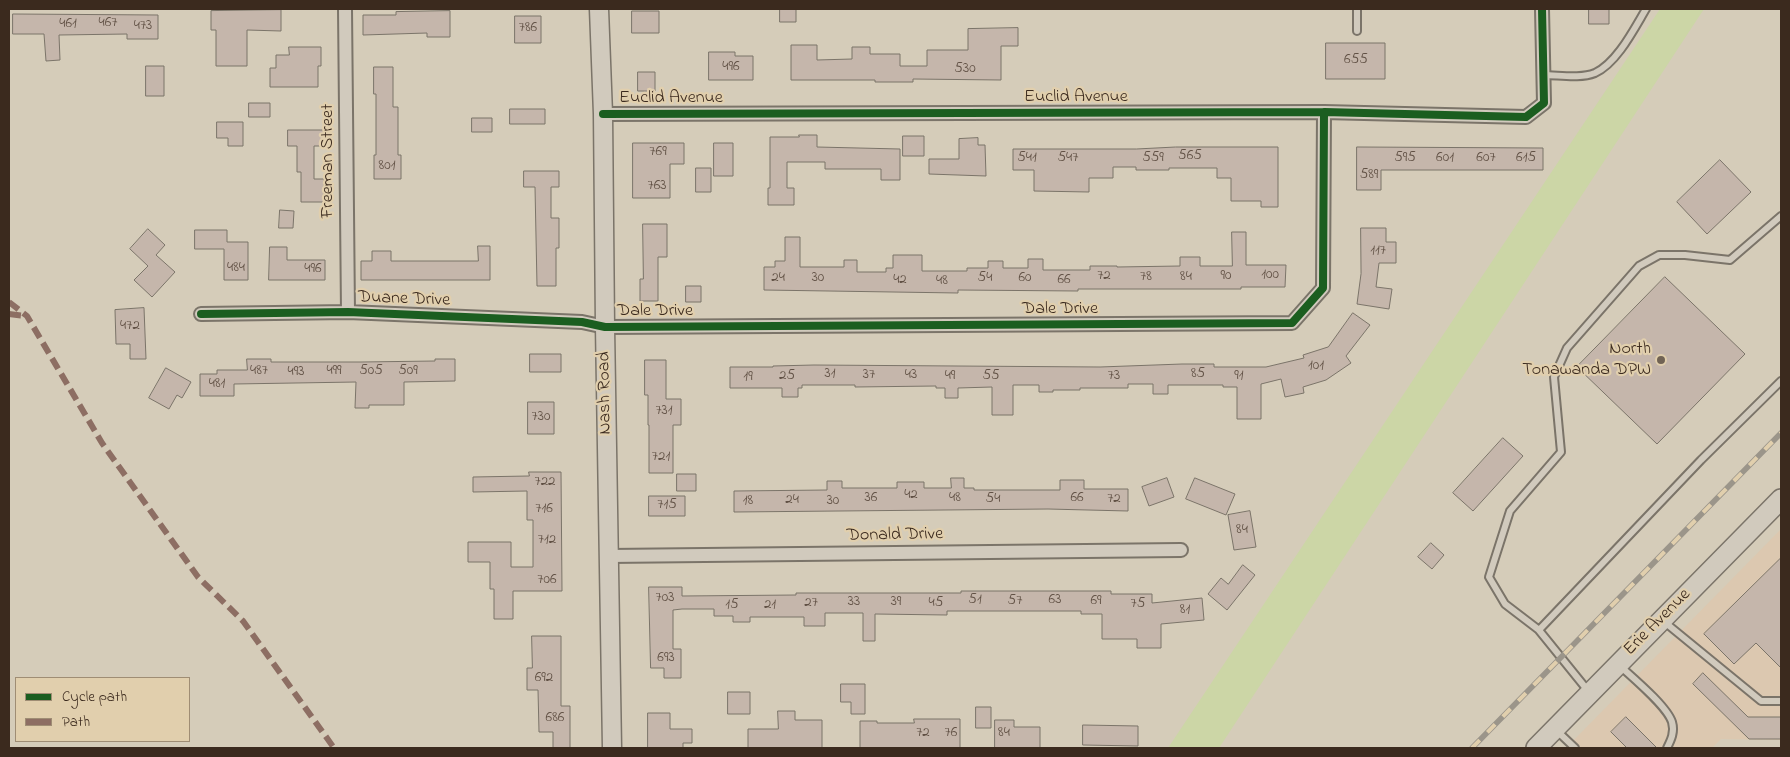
<!DOCTYPE html>
<html>
<head>
<meta charset="utf-8">
<style>
  body { margin:0 }
  #map { position:relative; width:1790px; height:757px; overflow:hidden; background:#d5ccb9; font-family:"Indie Flower",sans-serif }
  canvas { display:block }
  .frame { position:absolute; inset:0; border:10px solid #3b2a1e; pointer-events:none }
  .legend { position:absolute; left:15px; top:677px; width:175px; height:65px; box-sizing:border-box; background:#e1cfad; border:1px solid #9f8d74; margin:0; padding:6px 9px; list-style:none; font-size:15px; color:#3b2a1e }
  .legend li { display:flex; align-items:center; gap:10px; height:25px }
  .legend b { width:25px; border:1px solid #9f8d74 }
</style>
</head>
<body>
<div id="map">
<canvas width="1790" height="757"></canvas>
<div class="frame"></div>
<ul class="legend">
<li><b style="height:6px;background:#1b5e20"></b>Cycle path</li>
<li><b style="height:6px;background:#8d6e63"></b>Path</li>
</ul>
</div>
<script>
const ctx = document.querySelector('canvas').getContext('2d');
ctx.lineJoin = 'round';
function paint(path, color) { ctx.fillStyle = color; ctx.fill(path, 'evenodd'); }
function strokePath(path, color, width, dash) { ctx.strokeStyle = color; ctx.lineWidth = width; ctx.lineCap = dash ? 'butt' : 'round'; ctx.setLineDash(dash || []); ctx.stroke(path); }
function label(font, color, halo, rows, align = 'center') {
  ctx.font = font + ' "Indie Flower",sans-serif'; ctx.lineWidth = 4.5; ctx.setLineDash([]); ctx.textBaseline = 'middle'; ctx.strokeStyle = halo; ctx.fillStyle = color; for (const [text, x, y, turn = 0] of rows) {
    ctx.save(); ctx.translate(x, y); ctx.rotate((+turn || 0) * Math.PI / 180); ctx.textAlign = isNaN(turn) ? turn : align; if (halo) ctx.strokeText(text, 0, 0); ctx.fillText(text, 0, 0); ctx.restore();
  }
}
paint(new Path2D(`
  M1781,529V740L1721,739L1712,748H1566Z`), '#dcc8b0');
paint(new Path2D(`
  M1660,9H1704L1219,748H1168Z`), '#ccd6a6');
const building = new Path2D(`
  M780,9H796V22H780Z
  M1589,9H1609V24H1589Z
  M281,10V31L247,30V66H216V30H211V11Z
  M450,11V37H427V33L363,35V15H396V12Z
  M632,11H659V33H632Z
  M13,14L158,15V39H127V34L59,35L60,60L46,61L44,34H13Z
  M515,16H541V43H515Z
  M1018,28V46H1001V80L913,79V82H875V80H791V45H817V60L852,59V47H870V54H900V66H927V50H968V29Z
  M1326,43H1385V79H1326Z
  M289,47H321V66H318V87H270V68H276V55H289Z
  M709,52H735V56H753V80H709Z
  M146,66H164V96H146Z
  M374,67H393V107H398V155H401V179H374V155H376V94H374Z
  M638,72H655V91H638Z
  M249,103H270V117H249Z
  M510,109H545V124H510Z
  M472,118H492V132H472Z
  M217,122H243V146H228V138H217Z
  M288,130H328V146H314V179H324V202H301V172H297V146H288Z
  M799,135H817V147L900,149V180H881V169H825V162H787V188H794V205H768V188H770V137H799Z
  M903,136H924V156H903Z
  M978,138V145H985L986,176L929,174V159H959V139Z
  M633,143H684V164H670V198H633Z
  M714,143H733V176H714Z
  M1176,147H1278V207H1261V201H1231V178H1217V168H1169V170H1136V167H1113V178H1089V192L1034,191V170H1013V149H1136Z
  M1357,147L1543,148V170H1381V190H1357Z
  M1720,160L1751,192L1707,234L1677,202Z
  M696,168H711V192H696Z
  M524,171H559V187H551V218H559V248H556V286H537L535,187H524Z
  M280,210L294,211L293,228H279Z
  M643,224H667V257H658V301H640V279H643Z
  M1361,228H1386V242H1396V263H1379L1376,287L1392,289L1389,309L1357,304L1361,274Z
  M148,229L165,245L156,255L175,272L152,297L134,280L148,266L130,249Z
  M195,230H227V242H248V280H224V249H195Z
  M1232,232H1246V265H1286L1285,287H1241V289H1078V291L958,290V293L764,290V267H775V261H785V237H800V267H844V260H857V272H886V268H893V255H922V271H967V268H988V261H1003V268H1028V259H1043V270H1090V266H1117V267L1180,266V257H1200V266H1232Z
  M478,246H490V280H361V261H372V251H391V261H478Z
  M270,247H287V260H325V280H269Z
  M1665,277L1745,354L1657,444L1577,367Z
  M686,286H701V302H686Z
  M144,308L146,359H130V344H116L115,310Z
  M1353,313L1370,325L1346,356L1351,363L1326,380L1303,387L1304,393L1285,397L1281,379L1261,384V419H1237V387H1223V385H1168V394H1153V384H1128V388H1080V390H1053V392H1039V385H1013V415H992V387L958,388V398H945V388H936V386L855,387V385H802V388H798V397H782V388H730V367H773V366L814,365L1100,367L1182,364H1214V367H1266L1304,358L1303,355L1328,347Z
  M530,354H561V372H530Z
  M247,359H271V362H361L435,361V359H455V381L404,382V405H369V408H355L356,382L234,384V396H200V374H217V370H247Z
  M645,360H666V399H681V425H673V473H649V425H648V395H645Z
  M166,368L191,382L182,398L177,395L169,409L149,398Z
  M528,402H554V434H528Z
  M1503,438L1523,456L1473,511L1453,493Z
  M529,472H561L562,591H513V619H494V589H490V562H468V542H511V567H533V520H527V491L473,492V477L529,476Z
  M677,474H696V491H677Z
  M951,478H964V488H974V490H1060V480H1084V489H1128V511L1048,509L734,512V491L827,490V481H842V488H897V482H924V488H951Z
  M1167,478L1174,497L1149,506L1142,487Z
  M1195,478L1235,494L1226,515L1186,499Z
  M649,496H685V516H649Z
  M1250,511L1256,547L1234,550L1228,515Z
  M1431,543L1444,555L1432,569L1418,557Z
  M1781,558V668L1756,643L1734,664L1704,634Z
  M1243,565L1255,575L1227,610L1208,594L1221,578L1228,584Z
  M649,587H682V596L796,595V593H961V591H1111V594H1152V603L1202,598L1204,620L1161,624V648H1137V639H1102V614H1081V611H947V615L875,614V641H863V613H825V626H804V617H750V622H733V616H714V609H682L673,610V649H681V678H664V668H651Z
  M532,636H561V706H570V748H553V732H539L538,690H527V668H532Z
  M1703,673L1748,717H1781V739H1749L1693,684Z
  M841,684H865V714H851V702H841Z
  M728,692H750V714H728Z
  M976,707H991V728H976Z
  M778,711H795V720H822V748H748V729H778Z
  M648,713H670V729H692V743H683V748H648Z
  M1626,717L1657,748H1627L1611,732Z
  M914,719H960V748H860V721H877V723H914Z
  M995,720H1014V727H1040V748H995Z
  M1083,725L1138,726V746L1083,745Z`);
paint(building, '#c5b6ab');
strokePath(building, '#7b7469', 1);
const lane = new Path2D(`
  M1357,31V9
  M1543,75C1559,75 1580,79 1595,73C1617,63 1634,29 1646,9
  M1781,216L1730,260L1685,255H1659L1639,266L1567,348L1554,377L1561,452L1510,511L1489,577L1505,604L1539,630L1701,460L1781,381
  M1662,620L1761,701H1781
  M1538,629L1589,692
  M1619,665C1632,677 1667,706 1672,722C1675,732 1671,740 1667,748
  M1556,730L1575,748`);
const street = new Path2D(`
  M345,9L348,312
  M603,114L1324,112L1526,117L1544,103L1542,9
  M201,314L348,312L582,322L605,327L1292,323L1323,288L1324,112
  M609,556L1181,550`);
const secondary = new Path2D(`
  M599,9L603,114L605,327L612,748`);
const primary = new Path2D(`
  M1536,748L1781,499`);
strokePath(lane, '#7b7469', 10);
strokePath(street, '#7b7469', 16);
strokePath(secondary, '#7b7469', 21);
strokePath(primary, '#7b7469', 22);
strokePath(lane, '#d1cabd', 6);
strokePath(street, '#d1cabd', 12);
strokePath(secondary, '#d1cabd', 18);
strokePath(primary, '#d1cabd', 19);
const rail = new Path2D(`
  M1472,748L1781,433`);
strokePath(rail, '#9b958a', 5.5);
strokePath(rail, '#e1cfad', 4, [11]);
strokePath(new Path2D(`
  M9,302L27,316L102,443L198,577L243,621L334,748
  M9,314L26,316`), '#8d6e63', 6, [12, 6]);
strokePath(new Path2D(`
  M603,114L1324,112L1526,117L1544,103L1542,9
  M201,314L348,312L582,322L605,327L1292,323L1323,288L1324,112`), '#1b5e20', 8);
for (const [x, y, r, color] of [
  [1661,360,5,"#716354"]
]) { const dot = new Path2D(); dot.arc(x, y, r, 0, 2 * Math.PI); ctx.fillStyle = color; ctx.fill(dot); strokePath(dot, '#e1cfad', 2); }
label('15px', '#605044', null, [
  ["467",108,24],
  ["461",68,25],
  ["473",143,27],
  ["786",528,29],
  ["655",1356,61],
  ["496",731,68],
  ["530",965,70],
  ["769",658,153],
  ["565",1190,157],
  ["541",1027,159],
  ["547",1068,159],
  ["559",1153,159],
  ["595",1405,159],
  ["601",1445,159],
  ["607",1486,159],
  ["615",1526,159],
  ["801",387,167],
  ["589",1369,176],
  ["763",657,187],
  ["117",1378,252],
  ["484",236,269],
  ["496",313,270],
  ["100",1270,276],
  ["72",1104,277],
  ["90",1226,277],
  ["78",1146,278],
  ["84",1186,278],
  ["24",778,279],
  ["30",818,279],
  ["54",985,279],
  ["60",1025,279],
  ["42",900,281],
  ["66",1064,281],
  ["48",942,282],
  ["472",130,327],
  ["101",1316,367],
  ["487",259,372],
  ["499",334,372],
  ["505",371,372],
  ["509",408,372],
  ["493",296,373],
  ["31",830,375],
  ["85",1198,375],
  ["37",869,376],
  ["43",911,376],
  ["25",787,377],
  ["49",950,377],
  ["55",991,377],
  ["73",1114,377],
  ["91",1239,377],
  ["19",748,378],
  ["481",217,385],
  ["731",664,412],
  ["730",541,418],
  ["721",661,458],
  ["722",545,483],
  ["42",911,496],
  ["36",871,499],
  ["48",955,499],
  ["66",1077,499],
  ["54",993,500],
  ["72",1114,500],
  ["24",792,501],
  ["18",748,502],
  ["30",833,502],
  ["715",667,506],
  ["716",544,510],
  ["84",1242,531],
  ["712",547,541],
  ["706",547,581],
  ["703",665,599],
  ["51",975,601],
  ["63",1055,601],
  ["57",1015,602],
  ["69",1096,602],
  ["33",854,603],
  ["39",896,603],
  ["27",811,604],
  ["45",936,604],
  ["75",1138,605],
  ["15",732,606],
  ["21",770,606],
  ["81",1185,611],
  ["693",666,659],
  ["692",544,679],
  ["686",555,719],
  ["72",923,734],
  ["76",951,734],
  ["84",1004,734]
]);
label('18px', '#3b2a1e', '#e1cfad', [
  ["Euclid Avenue",1076,98],
  ["Euclid Avenue",671,99],
  ["Freeman Street",329,161,-90],
  ["Duane Drive",404,300,2],
  ["Dale Drive",1060,310],
  ["Dale Drive",655,312],
  ["Nash Road",606,393,-91],
  ["Donald Drive",895,536,-1],
  ["Erie Avenue",1658,623,-45]
]);
label('18px', '#3b2a1e', '#e1cfad', [
  ["North",1651,350],
  ["Tonawanda DPW",1651,371]
], 'right');
</script>
</body>
</html>
